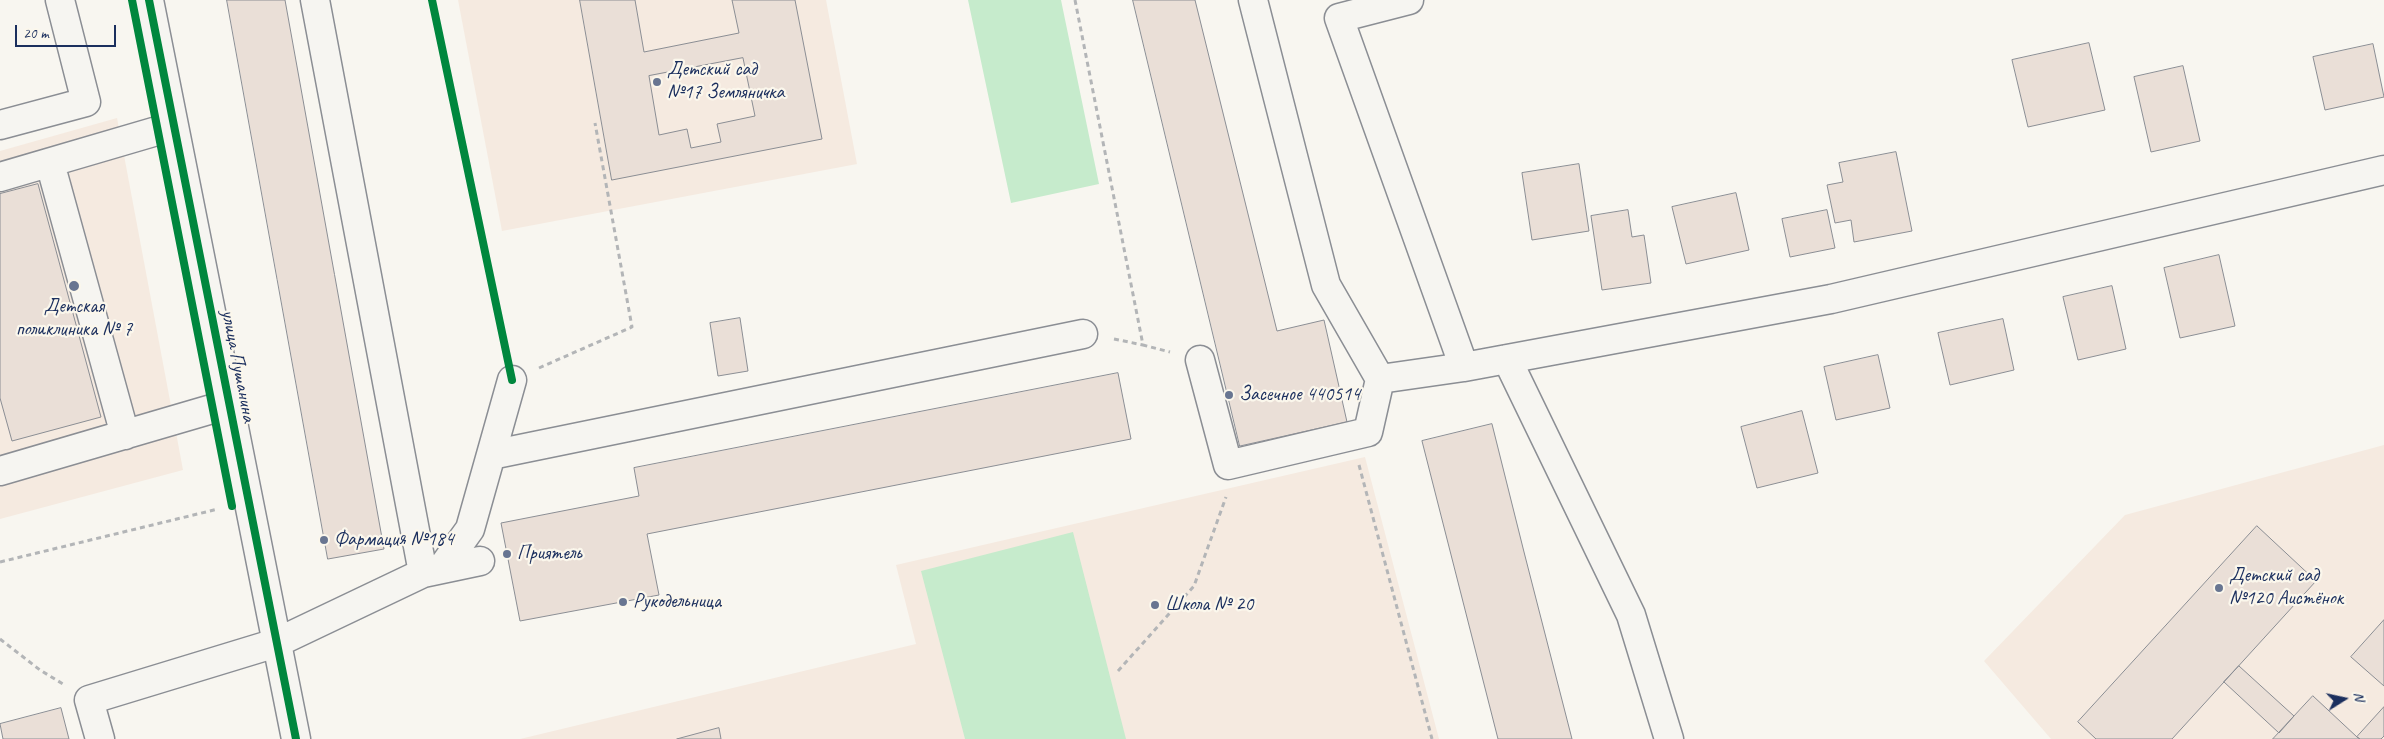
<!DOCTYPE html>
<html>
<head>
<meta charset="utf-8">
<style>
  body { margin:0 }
  #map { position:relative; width:2384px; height:739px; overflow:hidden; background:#f8f6f0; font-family:Caveat,sans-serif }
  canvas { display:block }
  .north { position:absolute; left:2319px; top:674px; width:50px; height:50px; -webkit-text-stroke:4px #fbf7ec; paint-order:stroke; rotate:80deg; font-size:14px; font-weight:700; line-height:20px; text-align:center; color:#1b2f5e }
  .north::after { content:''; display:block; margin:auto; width:18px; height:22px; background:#1b2f5e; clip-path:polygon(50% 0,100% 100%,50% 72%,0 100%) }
  .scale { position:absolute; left:15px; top:25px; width:101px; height:22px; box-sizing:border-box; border:2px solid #1b2f5e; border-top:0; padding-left:6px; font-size:15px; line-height:18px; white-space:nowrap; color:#1b2f5e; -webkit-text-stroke:4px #fbf7ec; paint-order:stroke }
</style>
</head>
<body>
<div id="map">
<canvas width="2384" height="739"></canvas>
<div class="north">N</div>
<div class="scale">20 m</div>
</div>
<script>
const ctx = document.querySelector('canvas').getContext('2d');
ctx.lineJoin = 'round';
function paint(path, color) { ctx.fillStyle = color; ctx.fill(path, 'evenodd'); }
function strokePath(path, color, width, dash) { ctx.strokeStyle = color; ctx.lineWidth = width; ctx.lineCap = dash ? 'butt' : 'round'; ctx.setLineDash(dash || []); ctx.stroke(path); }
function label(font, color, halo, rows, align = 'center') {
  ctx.font = font + ' Caveat,sans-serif'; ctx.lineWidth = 4.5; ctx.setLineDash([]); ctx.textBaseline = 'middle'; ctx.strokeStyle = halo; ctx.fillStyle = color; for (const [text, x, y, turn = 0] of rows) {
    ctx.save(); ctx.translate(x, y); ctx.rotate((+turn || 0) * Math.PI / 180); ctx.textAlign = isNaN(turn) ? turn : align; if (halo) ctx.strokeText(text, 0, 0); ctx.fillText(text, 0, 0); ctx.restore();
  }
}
paint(new Path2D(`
  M458,0H826L857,164L502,231Z
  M117,118L183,470L0,519V151Z
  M2384,445V739H2051L1984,661L2125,515Z
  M1365,457L1439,739H520L916,644L896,565Z`), '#f5eae0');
paint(new Path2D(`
  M968,0H1061L1099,184L1011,203Z
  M1073,532L1126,739H965L921,571Z`), '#c6ebcc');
const building = new Path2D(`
  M227,0H285L384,549L328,559Z
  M580,0H635L644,52L739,33L732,0H795L822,139L612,180ZM743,58L755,116L717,124L721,142L691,148L687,129L659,135L649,76Z
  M1133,0H1195L1277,331L1324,320L1347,422L1240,446Z
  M2089,43L2105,110L2028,127L2012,60Z
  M2373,44L2384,97L2325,110L2313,57Z
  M2183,66L2200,141L2151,152L2134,77Z
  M1896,152L1912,231L1854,242L1851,220L1835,223L1827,185L1843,182L1839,163Z
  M1579,164L1589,231L1532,240L1522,173Z
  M38,184L101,417L12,441L0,398V194Z
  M1736,193L1749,250L1686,264L1672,207Z
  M1628,210L1632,237L1644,235L1651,283L1602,290L1591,216Z
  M1827,210L1835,248L1790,257L1782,219Z
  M2219,255L2235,326L2180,338L2164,268Z
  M2112,286L2126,349L2078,360L2063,297Z
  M740,318L748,371L718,376L710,323Z
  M2003,319L2014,370L1950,385L1938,333Z
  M1878,355L1890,408L1836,420L1824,367Z
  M1118,373L1131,439L647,534L659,595L520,621L501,523L639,496L634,468Z
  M1802,411L1818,473L1757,488L1741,427Z
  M1492,424L1524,552L1572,739H1498L1422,441Z
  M2257,526L2316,581L2172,739H2096L2078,722Z
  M2384,620V686L2351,657Z
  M2239,666L2294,716L2279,733L2224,682Z
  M2313,696L2357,737L2360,739H2273Z
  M2384,707V736L2381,739H2360L2357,737Z
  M61,708L69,739H3L0,724Z
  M719,728L721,739H677Z`);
paint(building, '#eadfd7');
strokePath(building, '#8b8e94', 1);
const minor = new Path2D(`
  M149,0L296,739
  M315,0L423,573
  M1253,0L1326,285L1380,379L1464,367
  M1409,0L1339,18L1464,367L1831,299L2384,170
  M0,125L86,102L60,0
  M50,163L125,435
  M0,177L174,126
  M1507,359L1631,615L1669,739
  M1200,360L1228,465L1368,432L1380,379
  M491,455L1083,334
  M0,471L229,404
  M442,568L470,529L512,380
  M100,739L89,700L276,643L423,573L480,561`);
strokePath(minor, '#8b8e94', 31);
strokePath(new Path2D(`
  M1075,0L1143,345L1170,352
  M1114,339L1143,345
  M539,368L632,327L595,123
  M1359,465L1432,739
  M0,562L218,509
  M0,639L40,670L63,684
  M1118,671L1194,586L1226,497`), '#b3b5b7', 3, [5, 4]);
strokePath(minor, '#f6f5f1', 28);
strokePath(new Path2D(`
  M132,0L232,506
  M149,0L296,739
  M432,0L512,380`), '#00873e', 8);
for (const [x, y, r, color] of [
  [657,82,5,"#687591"],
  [74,286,6,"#687591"],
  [1229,395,5,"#687591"],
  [324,540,5,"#687591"],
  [507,554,5,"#687591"],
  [2219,588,5,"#687591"],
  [623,602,5,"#687591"],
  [1155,605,5,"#687591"]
]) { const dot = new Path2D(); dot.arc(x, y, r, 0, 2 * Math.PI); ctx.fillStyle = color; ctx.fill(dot); strokePath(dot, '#fbf7ec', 2); }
label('20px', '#1b2f5e', '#fbf7ec', [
  ["Детский сад",667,70],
  ["№17 Земляничка",667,93],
  ["Детская",74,307,"center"],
  ["поликлиника № 7",74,330,"center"],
  ["Засечное 440514",1239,395],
  ["Фармация №184",334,540],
  ["Приятель",517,554],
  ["Детский сад",2229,576],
  ["№120 Аистёнок",2229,599],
  ["Рукодельница",633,602],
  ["Школа № 20",1165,605]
], 'left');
label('20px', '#1b2f5e', '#fbf7ec', [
  ["улица Пушанина",238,366,79]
]);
</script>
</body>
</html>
